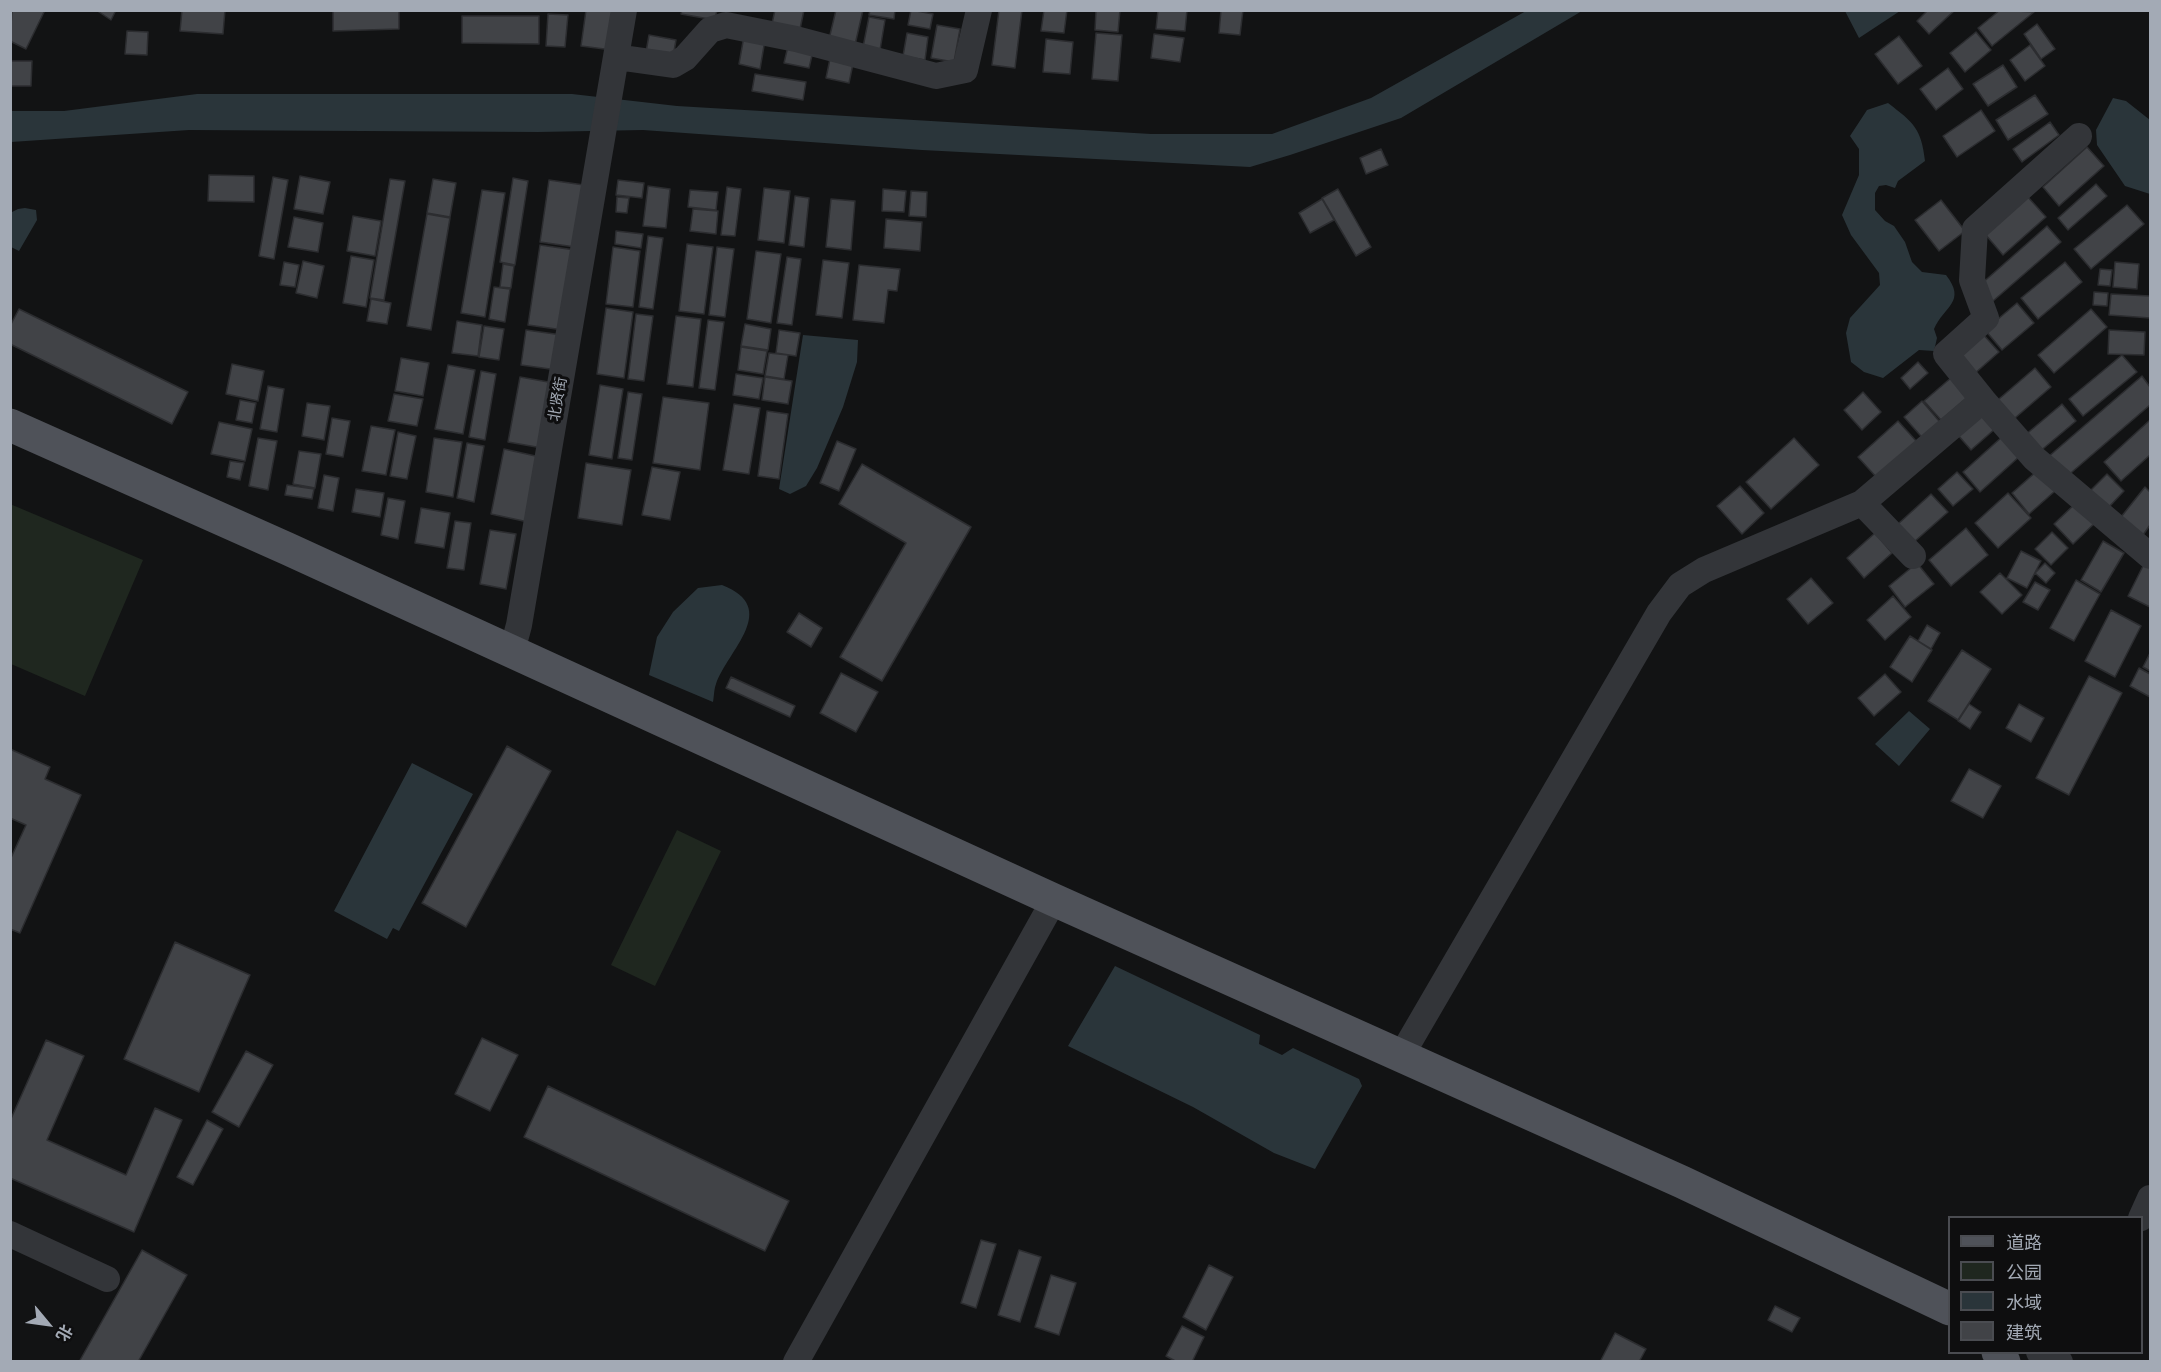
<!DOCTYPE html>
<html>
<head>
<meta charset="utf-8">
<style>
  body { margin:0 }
  #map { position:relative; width:2161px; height:1372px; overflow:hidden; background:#121314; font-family:"Work Sans","Noto Sans SC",sans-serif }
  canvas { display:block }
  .frame { position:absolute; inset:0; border:12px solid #a3aab5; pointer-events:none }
  .legend { position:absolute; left:1948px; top:1216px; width:195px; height:138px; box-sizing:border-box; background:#0e0e0f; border:2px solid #4a4c51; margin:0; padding:8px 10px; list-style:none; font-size:18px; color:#a3aab5 }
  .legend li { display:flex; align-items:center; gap:12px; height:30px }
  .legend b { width:30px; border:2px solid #4a4c51 }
  .north { position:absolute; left:18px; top:1294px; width:60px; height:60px; -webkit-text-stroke:4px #0e0e0f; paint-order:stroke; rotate:119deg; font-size:16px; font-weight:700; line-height:24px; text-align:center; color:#a3aab5 }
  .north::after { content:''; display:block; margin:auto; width:21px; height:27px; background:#a3aab5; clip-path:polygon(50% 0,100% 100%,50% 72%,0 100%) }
</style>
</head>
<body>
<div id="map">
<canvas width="2161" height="1372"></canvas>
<div class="frame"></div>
<ul class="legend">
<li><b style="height:8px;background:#4f5259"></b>道路</li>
<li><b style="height:16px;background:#1f271f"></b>公园</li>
<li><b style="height:16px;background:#2a353a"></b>水域</li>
<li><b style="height:16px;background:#414347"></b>建筑</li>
</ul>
<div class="north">北</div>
</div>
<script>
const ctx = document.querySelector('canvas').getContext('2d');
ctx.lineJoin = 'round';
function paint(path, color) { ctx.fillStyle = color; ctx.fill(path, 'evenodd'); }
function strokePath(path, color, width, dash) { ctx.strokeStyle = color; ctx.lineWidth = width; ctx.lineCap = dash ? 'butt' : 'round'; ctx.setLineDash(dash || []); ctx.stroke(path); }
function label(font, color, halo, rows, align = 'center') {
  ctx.font = font + ' "Work Sans","Noto Sans SC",sans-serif'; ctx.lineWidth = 6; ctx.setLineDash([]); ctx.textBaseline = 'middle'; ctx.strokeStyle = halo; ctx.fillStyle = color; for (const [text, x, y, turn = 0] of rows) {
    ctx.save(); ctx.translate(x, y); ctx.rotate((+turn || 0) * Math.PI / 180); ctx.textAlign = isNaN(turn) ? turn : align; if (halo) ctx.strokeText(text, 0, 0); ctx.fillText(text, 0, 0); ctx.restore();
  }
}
paint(new Path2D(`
  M10,504L143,560L85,696L11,664Z
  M677,830L721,851L655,986L611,965Z`), '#1f271f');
paint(new Path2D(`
  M1526,11H1582L1401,118L1290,155L1250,167L922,150L643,130L538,132L189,130L11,142V111H64L197,94H572L677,106L1151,134H1272L1371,98Z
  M1845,11H1900L1859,38Z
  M2113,98L2126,101L2150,120V194L2125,186L2097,145L2096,130Z
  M1888,103C1914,123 1921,128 1925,161L1898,181L1895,188L1886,185L1879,186L1875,193V210L1885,221L1894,226L1905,242L1912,262L1922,272L1946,275C1967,302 1944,306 1934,329L1937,338L1934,351L1919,350L1883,378L1864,372L1851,362L1846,333L1850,318L1880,285L1879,273L1851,235L1842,215L1859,175V149L1850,136L1867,110Z
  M25,208L36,210L37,220L19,251L11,247V215L12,212L18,209Z
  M803,335L858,340L857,362L843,407L817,468L806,486L790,494L779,489Z
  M722,585C781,608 728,650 716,684C714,689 714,697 713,702L649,675L657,637L673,612L698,588Z
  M1909,711L1930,729L1899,766L1875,744Z
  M412,763L473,794L399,931L393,928L387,939L334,911Z
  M1115,966L1260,1035L1259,1044L1282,1055L1293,1048L1359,1079L1362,1086L1315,1169L1274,1153L1193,1107L1068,1046Z`), '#2a353a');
const building = new Path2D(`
  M12,10H45L26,49L10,41Z
  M96,10H116L111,20Z
  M182,10H225L223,34L180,31Z
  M333,10H399V29L333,31Z
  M586,10H616L612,50L581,46Z
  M682,10H717L715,20L681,14Z
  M775,10H804L799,34L771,28Z
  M836,10H863L855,45L829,39Z
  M870,10H895L894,19L869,15Z
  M911,10L933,14L930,29L908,25Z
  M999,10H1022L1015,68L992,65Z
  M1044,10H1067L1064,33L1041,31Z
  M1096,10H1120L1118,32L1095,30Z
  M1158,10H1187L1185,31L1156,29Z
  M1221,10H1243L1240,35L1219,33Z
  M1928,10H1955L1929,34L1917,21Z
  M2000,10L2034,12L1992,46L1978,28Z
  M548,14L568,15L565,47L546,46Z
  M462,16H539V44L462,43Z
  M869,17L885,20L880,50L863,47Z
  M2037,24L2055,49L2041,59L2024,34Z
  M937,25L960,29L954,62L931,58Z
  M127,31L148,32L147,55L125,54Z
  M1976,32L1991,50L1965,72L1950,53Z
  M907,33L928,37L925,60L903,56Z
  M1096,33L1122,35L1118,81L1092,79Z
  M1154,34L1184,38L1180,62L1151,58Z
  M649,35L676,40L673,57L646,52Z
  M744,36L765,40L760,69L739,64Z
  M1899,36L1922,66L1898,84L1875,54Z
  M1046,39L1073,42L1070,74L1043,72Z
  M789,42L814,47L809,68L784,63Z
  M2030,45L2045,66L2025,81L2010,60Z
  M831,54L854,59L849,83L826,78Z
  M10,61H32L31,86H10Z
  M2003,65L2017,87L1988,106L1973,84Z
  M1948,68L1963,89L1936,110L1920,89Z
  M755,74L806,82L803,100L752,91Z
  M2035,95L2048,114L2008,140L1996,120Z
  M1981,110L1995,131L1957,157L1943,136Z
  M2050,122L2059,135L2022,162L2013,149Z
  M2087,147L2104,166L2059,206L2043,187Z
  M1381,149L1388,165L1366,174L1360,158Z
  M209,175L254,176V202L208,201Z
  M300,176L330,182L323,214L294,209Z
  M273,177L288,180L274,259L259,256Z
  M513,178L528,181L515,265L500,262Z
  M390,179L405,181L384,300L370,298Z
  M433,179L456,183L450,217L427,213Z
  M549,180L584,185L575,247L540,242Z
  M618,180L644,183L642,198L616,195Z
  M2096,184L2107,196L2068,230L2058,218Z
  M648,186L670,189L666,228L643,226Z
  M727,187L741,189L735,236L721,235Z
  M764,188L790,191L784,243L758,240Z
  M883,189L906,191L904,212L882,211Z
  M1338,189L1371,247L1356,256L1322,198Z
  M482,190L505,193L485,317L461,313Z
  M690,190L718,192L716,210L688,207Z
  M911,191L927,192L926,217L909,216Z
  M795,196L809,198L804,247L789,245Z
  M2027,196L2046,217L2003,255L1985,234Z
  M617,197L629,198L627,213L616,212Z
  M831,199L855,201L851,250L826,247Z
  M1322,199L1334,220L1310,233L1299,213Z
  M1941,200L1965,231L1939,251L1915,220Z
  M2127,205L2144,224L2091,269L2074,249Z
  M693,209L718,211L716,234L690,231Z
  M427,214L450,218L431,330L407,326Z
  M353,216L381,221L375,256L347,251Z
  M294,217L323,223L318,252L288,247Z
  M886,219L922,222L920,251L884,248Z
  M2047,226L2061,242L1993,301L1980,285Z
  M616,231L643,234L641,248L615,244Z
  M648,236L663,238L653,309L639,307Z
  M687,244L713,247L704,314L679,311Z
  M540,245L575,250L563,330L528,325Z
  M613,247L640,251L633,307L606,304Z
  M717,247L734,249L725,317L709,315Z
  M756,251L781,254L771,323L747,319Z
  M351,256L374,260L366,307L343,303Z
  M787,257L801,259L792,325L777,323Z
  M823,260L849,263L842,318L816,315Z
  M303,261L324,266L317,298L296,293Z
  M284,262L299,265L295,287L280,285Z
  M2065,262L2082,282L2038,319L2021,298Z
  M2115,262L2139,264L2137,289L2113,287Z
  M503,264L514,266L511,288L500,287Z
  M859,265L900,269L897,291L888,290L884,323L853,320Z
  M2100,269L2112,270L2110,286L2098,285Z
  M494,287L510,289L505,322L489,319Z
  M2094,292L2108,293L2107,306L2093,305Z
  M2111,294L2150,296V318L2109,315Z
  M371,299L391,303L387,324L367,321Z
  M2017,303L2034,323L2002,350L1985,330Z
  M606,308L633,312L624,378L597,374Z
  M19,309L188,392L172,424L10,344V326Z
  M2091,309L2107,327L2054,373L2038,355Z
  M636,314L653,316L644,381L628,379Z
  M676,316L701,319L693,387L667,384Z
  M708,320L724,322L715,390L699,388Z
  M457,321L482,325L478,356L452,353Z
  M745,324L771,329L768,350L741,346Z
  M484,326L504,329L499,360L479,357Z
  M526,330L562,335L557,370L521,365Z
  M779,330L800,333L796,356L776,353Z
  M2109,330L2145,332L2144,355L2108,354Z
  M1981,332L1999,352L1973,375L1955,355Z
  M741,347L767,351L763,374L738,370Z
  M769,353L788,355L784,379L765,376Z
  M2122,355L2137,372L2083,416L2069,399Z
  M401,358L429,363L423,396L395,391Z
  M1918,362L1928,373L1910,389L1901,378Z
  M232,364L264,371L258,401L226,394Z
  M448,365L475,370L463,434L435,429Z
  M2035,368L2051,387L2008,424L1992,405Z
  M481,371L496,374L485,440L469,437Z
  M736,374L763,378L759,399L733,395Z
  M2142,376L2150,387V405L2065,478L2048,457Z
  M520,377L554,383L542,448L508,442Z
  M765,377L792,381L788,404L762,400Z
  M1952,377L1969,396L1941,420L1924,401Z
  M600,385L623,389L612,459L589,455Z
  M268,386L284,389L277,432L260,429Z
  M628,392L642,394L632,460L618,458Z
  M1863,392L1881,412L1862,430L1844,410Z
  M394,394L423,399L417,426L388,421Z
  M663,397L709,403L700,470L653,463Z
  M240,400L256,403L252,423L236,420Z
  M1922,401L1945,428L1927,443L1904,417Z
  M307,403L330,406L324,440L302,436Z
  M734,404L760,408L749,474L723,470Z
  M2062,404L2076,421L2038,453L2024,436Z
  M767,411L788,414L779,479L758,476Z
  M1983,412L1996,428L1971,450L1957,434Z
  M332,418L350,421L343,457L326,454Z
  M2150,420V455L2121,481L2104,462Z
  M1898,421L1918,443L1878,479L1858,457Z
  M219,422L252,429L245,461L211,454Z
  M371,426L395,430L386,475L362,471Z
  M398,432L416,436L407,479L390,476Z
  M2003,436L2020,456L1980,492L1963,472Z
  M258,438L277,441L268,490L249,486Z
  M434,438L462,442L453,497L426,492Z
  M1794,438L1819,465L1771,509L1746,482Z
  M837,441L856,449L839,491L820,483Z
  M467,443L484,446L474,502L457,498Z
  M504,449L540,457L528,522L491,514Z
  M299,451L321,454L315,488L293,484Z
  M230,461L244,463L240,480L227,477Z
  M586,463L631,470L622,525L578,518Z
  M862,464L971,527L882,681L840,657L906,543L839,504Z
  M652,467L680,472L670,520L642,515Z
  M2037,471L2055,491L2029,514L2012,493Z
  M1957,472L1973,489L1953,506L1938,489Z
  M2107,474L2124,491L2108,508L2090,491Z
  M324,475L339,478L333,511L318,508Z
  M287,485L314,489L312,499L285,495Z
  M1740,486L1764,513L1742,534L1717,506Z
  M2145,487L2150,492V525L2143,535L2121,517Z
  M356,489L384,493L380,517L352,512Z
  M2008,493L2031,518L1998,548L1975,523Z
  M1931,494L1948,512L1914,542L1898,524Z
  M388,498L405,501L398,539L381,535Z
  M2080,499L2099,519L2073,544L2054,524Z
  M421,508L450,513L444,548L415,543Z
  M455,521L471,523L464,570L447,568Z
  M1966,528L1988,555L1951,586L1929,560Z
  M490,530L516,534L506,589L480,584Z
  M2052,532L2068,548L2051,565L2035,549Z
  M1875,533L1892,553L1864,578L1847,558Z
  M2103,541L2124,553L2101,592L2081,580Z
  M2021,551L2041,561L2027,588L2007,578Z
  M1917,563L1934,584L1905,607L1889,586Z
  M2045,563L2055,573L2046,583L2035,573Z
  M2144,564L2150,567V607L2128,596Z
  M2000,573L2022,595L2002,614L1980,592Z
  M1811,578L1833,603L1808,624L1787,599Z
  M2076,580L2100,594L2074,641L2050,628Z
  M2035,582L2050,590L2038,610L2023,602Z
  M1893,596L1911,617L1885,640L1867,620Z
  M2111,610L2141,626L2115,677L2085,661Z
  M799,613L822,628L811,647L787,632Z
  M1927,625L1940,633L1931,649L1918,641Z
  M1910,636L1932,650L1912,682L1890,667Z
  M1962,650L1991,669L1958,720L1928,701Z
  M2150,653V671L2143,667Z
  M2139,668L2150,674V697L2130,686Z
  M841,673L878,692L856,732L820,713Z
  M1885,674L1901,692L1874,716L1858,698Z
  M2089,676L2122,693L2069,795L2036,778Z
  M731,677L795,706L790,717L726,688Z
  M1969,704L1981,712L1970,729L1958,721Z
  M2019,704L2044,718L2031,742L2006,728Z
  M507,746L551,771L466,927L422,903Z
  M10,749L50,767L45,779L81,795L20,933L10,929V860L26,825L10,818Z
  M1969,769L2001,786L1983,818L1951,801Z
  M175,942L250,975L199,1092L124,1059Z
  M482,1038L518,1055L490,1111L455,1094Z
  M46,1040L84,1056L47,1140L126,1175L155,1108L182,1120L134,1232L10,1178V1121Z
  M246,1051L273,1065L239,1127L212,1112Z
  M548,1086L789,1201L765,1251L524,1137Z
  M207,1120L223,1129L193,1185L177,1177Z
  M981,1240L996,1244L976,1308L961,1303Z
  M142,1250L187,1275L138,1362H79Z
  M1019,1250L1041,1257L1020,1322L998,1315Z
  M1209,1265L1233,1277L1206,1330L1183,1317Z
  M1051,1275L1076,1283L1059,1335L1035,1327Z
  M1775,1306L1800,1318L1792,1332L1768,1320Z
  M1182,1326L1204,1337L1192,1362H1177L1166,1356Z
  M1615,1333L1646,1349L1639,1362H1600Z`);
paint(building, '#414347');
strokePath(building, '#2c2d30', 1.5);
strokePath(new Path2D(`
  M616,57L673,65L685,58L710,30L726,25L796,39L936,76L965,70L979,10
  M1983,400L2034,458L2150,556
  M1862,503L1913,556
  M512,651L519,625L624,10
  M1401,1056L1659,613L1680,585L1704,570L1862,503L1983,400L1946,354L1986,318L1972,280L1975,229L2079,136
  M2141,1218L2150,1198
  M10,1234L107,1279
  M2039,1352L2060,1362
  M796,1362L1054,900`), '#333539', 26);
strokePath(new Path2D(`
  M10,425L288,549L1054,900L1682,1182L1950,1309
  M1998,1352L2004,1362`), '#4f5259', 33);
label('15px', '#a3aab5', '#0e0e0f', [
  ["北贤街",558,399,-80]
]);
</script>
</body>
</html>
